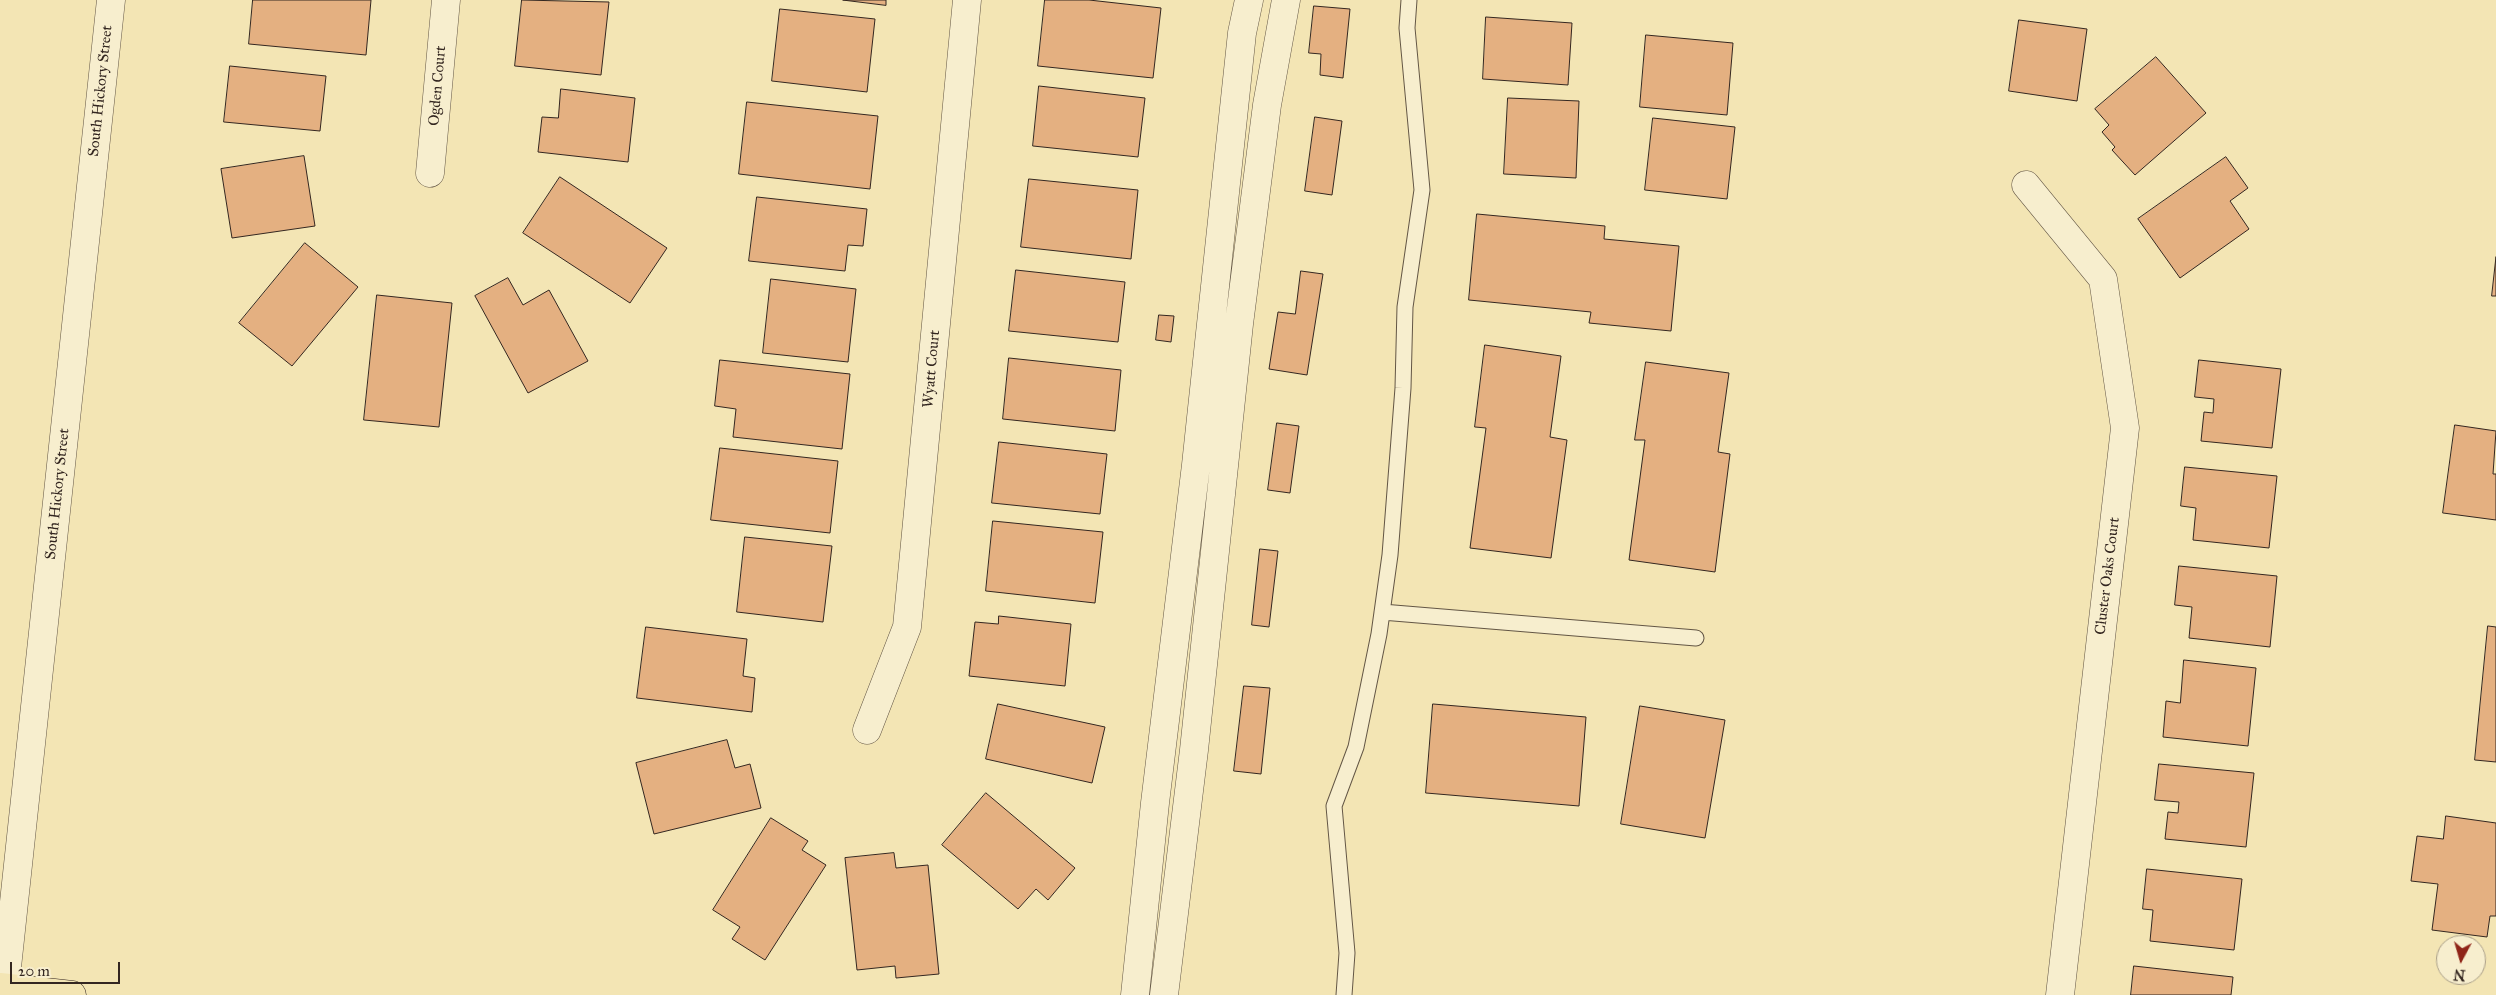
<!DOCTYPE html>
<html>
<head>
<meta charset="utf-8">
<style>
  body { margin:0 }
  #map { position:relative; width:2496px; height:995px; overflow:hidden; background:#f3e5b4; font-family:"IM FELL Great Primer",serif }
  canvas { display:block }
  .north { position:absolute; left:2436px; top:935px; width:50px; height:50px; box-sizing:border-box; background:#f7eece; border:1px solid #a99e88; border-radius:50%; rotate:186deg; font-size:14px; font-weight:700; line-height:20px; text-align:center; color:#332620 }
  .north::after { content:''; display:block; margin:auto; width:18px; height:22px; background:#8f2418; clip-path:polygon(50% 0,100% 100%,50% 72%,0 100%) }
  .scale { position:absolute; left:10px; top:962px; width:110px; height:22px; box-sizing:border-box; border:2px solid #332620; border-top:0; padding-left:6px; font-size:15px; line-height:18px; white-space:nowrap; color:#332620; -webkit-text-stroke:4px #f7eece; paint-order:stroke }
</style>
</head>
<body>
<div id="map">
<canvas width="2496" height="995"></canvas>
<div class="north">N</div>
<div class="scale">20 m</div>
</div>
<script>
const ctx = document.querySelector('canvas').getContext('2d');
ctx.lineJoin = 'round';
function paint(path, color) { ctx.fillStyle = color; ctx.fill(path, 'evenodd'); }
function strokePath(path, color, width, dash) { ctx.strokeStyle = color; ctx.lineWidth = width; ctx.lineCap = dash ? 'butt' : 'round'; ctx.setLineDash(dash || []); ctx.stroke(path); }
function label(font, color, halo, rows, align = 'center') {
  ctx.font = font + ' "IM FELL Great Primer",serif'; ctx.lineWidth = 5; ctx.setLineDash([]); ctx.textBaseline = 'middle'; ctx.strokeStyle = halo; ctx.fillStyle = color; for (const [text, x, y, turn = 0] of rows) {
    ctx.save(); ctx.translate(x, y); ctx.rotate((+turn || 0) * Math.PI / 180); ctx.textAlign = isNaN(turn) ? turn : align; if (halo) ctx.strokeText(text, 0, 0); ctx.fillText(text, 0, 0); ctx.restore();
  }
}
const building = new Path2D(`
  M253,0H371L366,55L249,44Z
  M522,0L609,2L601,75L515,66Z
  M843,0H886V5Z
  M1045,0H1089L1161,8L1153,78L1038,66Z
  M1314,6L1350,9L1343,78L1320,75L1321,54L1309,53Z
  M780,9L875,19L867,92L772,81Z
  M1486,17L1572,23L1568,85L1483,79Z
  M2019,20L2087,29L2077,101L2009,91Z
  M1646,35L1733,43L1727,115L1640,107Z
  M2156,57L2206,113L2135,175L2112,150L2115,147L2102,132L2109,125L2095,109Z
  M230,66L326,76L320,131L224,122Z
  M1039,86L1145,98L1138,157L1033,146Z
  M561,89L635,98L628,162L538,152L542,117L558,118Z
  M1508,98L1579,101L1576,178L1504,174Z
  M747,102L878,116L870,189L739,174Z
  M1315,117L1342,121L1332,195L1305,191Z
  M1653,118L1735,127L1727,199L1645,190Z
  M304,156L315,226L232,238L221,169Z
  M2226,157L2248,188L2230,201L2249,229L2180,278L2138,219Z
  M560,177L667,248L630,303L523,233Z
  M1029,179L1138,190L1131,259L1021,247Z
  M757,197L867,209L863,246L848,245L845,271L749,261Z
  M1477,214L1605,226L1604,239L1679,246L1671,331L1589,323L1591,312L1469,300Z
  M305,243L358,287L292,366L239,323Z
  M2496,257V296H2492Z
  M1016,270L1125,282L1118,342L1009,331Z
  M1301,271L1323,274L1307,375L1269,369L1278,312L1295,314Z
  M508,278L523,305L549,290L588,361L528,393L475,296Z
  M771,279L856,289L848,362L763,353Z
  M377,295L452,303L439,427L364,420Z
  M1159,315L1174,316L1171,342L1156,340Z
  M1485,345L1561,356L1550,437L1567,440L1551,558L1470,548L1486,428L1475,427Z
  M1009,358L1121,370L1115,431L1003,419Z
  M720,360L850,374L842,449L733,437L736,409L715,406Z
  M2199,360L2281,369L2272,448L2201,441L2204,412L2213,413L2214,399L2195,397Z
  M1646,362L1729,373L1718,452L1730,454L1715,572L1629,560L1645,440H1635Z
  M1277,423L1299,426L1290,493L1268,490Z
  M2455,425L2496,431L2493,474H2496V520L2443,513Z
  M999,442L1107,454L1100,514L992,503Z
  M720,448L838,461L830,533L711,520Z
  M2185,467L2277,476L2269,548L2193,540L2196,508L2181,506Z
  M993,521L1103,532L1095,603L986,591Z
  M745,537L832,546L823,622L737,612Z
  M1260,549L1278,551L1269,627L1252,625Z
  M2179,566L2277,576L2270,647L2189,638L2192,607L2175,605Z
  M999,616L1071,624L1065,686L969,676L975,622L998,624Z
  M2488,626L2496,627V762L2475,760Z
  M646,627L747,639L743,676L755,678L752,712L637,698Z
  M2184,660L2256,668L2248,746L2163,737L2166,701L2180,703Z
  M1244,686L1270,688L1261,774L1234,771Z
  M998,704L1105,727L1092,783L986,759Z
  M1433,704L1586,717L1579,806L1426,793Z
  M1640,706L1725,720L1705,838L1621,824Z
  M727,740L735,768L750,764L761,808L654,834L636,763Z
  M2159,764L2254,773L2246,847L2165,839L2168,812L2178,813L2179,802L2155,800Z
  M986,793L1075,868L1048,900L1036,889L1018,909L942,845Z
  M2446,816L2496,823V916H2490L2487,937L2432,930L2438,884L2411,881L2417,836L2443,839Z
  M771,818L808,841L802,850L826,865L765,960L732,939L740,927L713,910Z
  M894,853L896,868L928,865L939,974L896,978L895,966L857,970L845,858Z
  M2147,869L2242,879L2234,950L2150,941L2153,910L2143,909Z
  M2134,966L2233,977L2231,995H2131Z`);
paint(building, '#e4b081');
strokePath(building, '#332620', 1);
const service = new Path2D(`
  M1382,612L1696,638
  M1344,995L1347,953L1334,806L1356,747L1379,634L1390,555L1403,388L1405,307L1422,190L1407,28L1409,0`);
const minor = new Path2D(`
  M430,173L446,0
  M2026,185L2103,279L2125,428L2060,995
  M867,730L907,627L967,0
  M1135,995L1155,803L1196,465L1242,33L1249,0
  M1164,995L1194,750L1239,324L1267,105L1286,0`);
const tertiary = new Path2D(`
  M4,995L111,0`);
const primary = new Path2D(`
  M0,987L72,995`);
strokePath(service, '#635645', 17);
strokePath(minor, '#635645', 29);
strokePath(tertiary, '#635645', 29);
strokePath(primary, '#332620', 29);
strokePath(service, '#f7eece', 15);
strokePath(minor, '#f7eece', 28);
strokePath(tertiary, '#f7eece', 28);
strokePath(primary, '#f3e5b4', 28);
label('15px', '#332620', '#f7eece', [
  ["Ogden Court",438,86,-85],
  ["South Hickory Street",101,91,-84],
  ["Wyatt Court",932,369,-85],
  ["South Hickory Street",58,494,-84],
  ["Cluster Oaks Court",2108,576,-83]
]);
</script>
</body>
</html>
